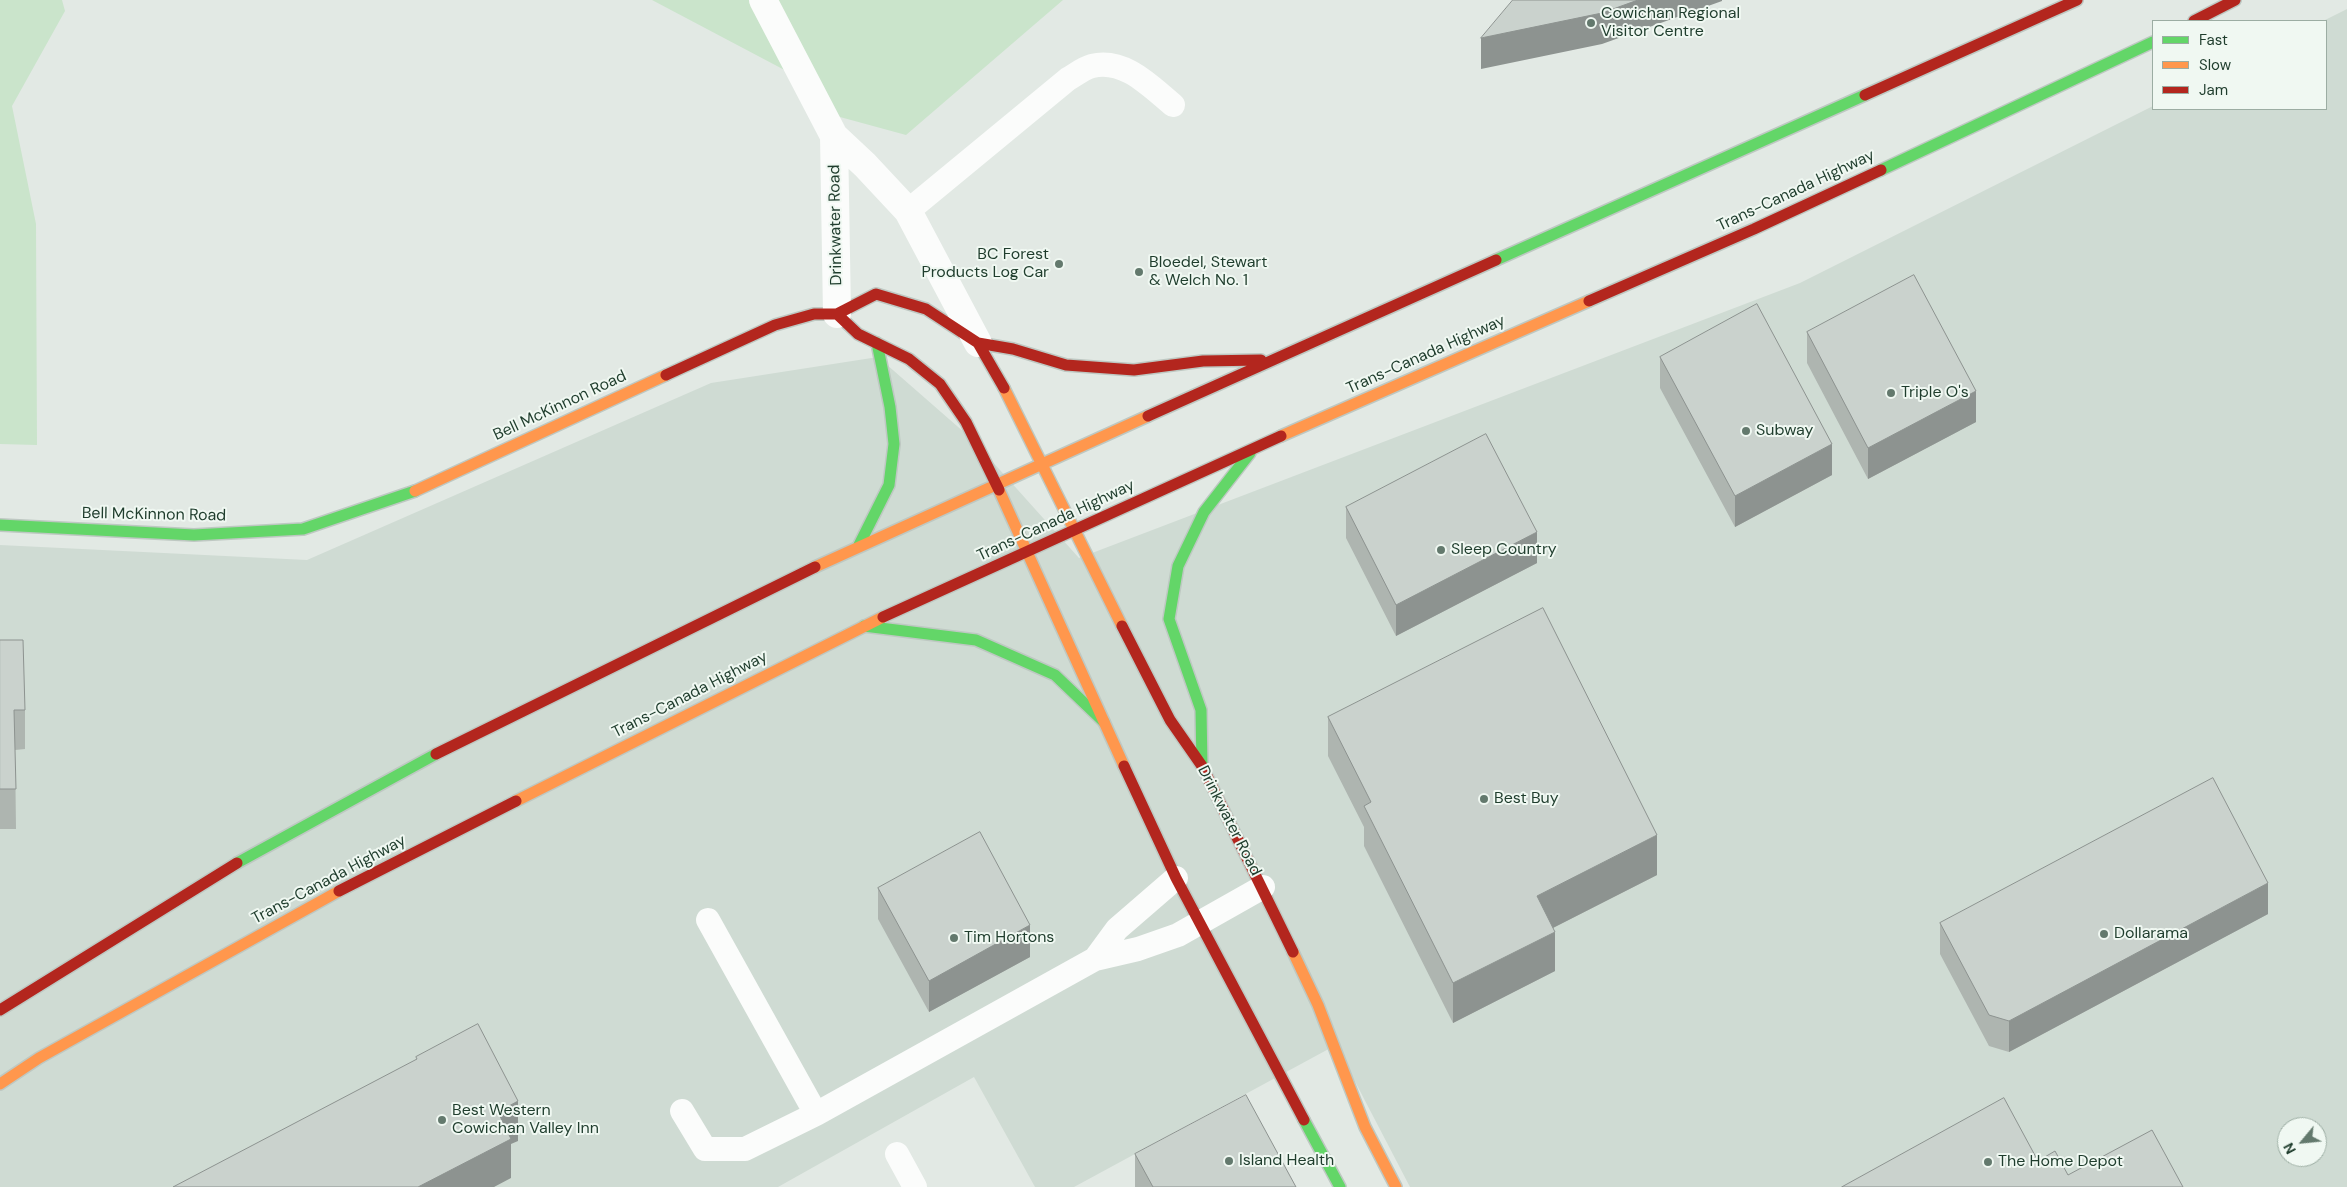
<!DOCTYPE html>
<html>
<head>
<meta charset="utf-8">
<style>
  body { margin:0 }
  #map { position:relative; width:2347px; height:1187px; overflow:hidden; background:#e2e9e4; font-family:"DM Sans",sans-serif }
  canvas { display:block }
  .legend { position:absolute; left:2152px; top:20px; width:175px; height:90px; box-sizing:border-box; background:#f0f8f2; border:1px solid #9cada3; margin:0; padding:6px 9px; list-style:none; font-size:15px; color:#1f3d2d }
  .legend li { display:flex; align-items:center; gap:10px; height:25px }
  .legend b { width:25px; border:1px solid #9cada3 }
  .north { position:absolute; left:2277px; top:1117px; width:50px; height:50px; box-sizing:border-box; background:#f0f8f2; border:1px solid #9cada3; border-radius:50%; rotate:242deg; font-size:14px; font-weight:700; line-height:20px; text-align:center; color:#1f3d2d }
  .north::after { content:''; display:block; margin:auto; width:18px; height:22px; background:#63796d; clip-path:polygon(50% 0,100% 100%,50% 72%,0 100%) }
</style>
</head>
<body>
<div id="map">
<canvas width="2347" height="1187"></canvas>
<ul class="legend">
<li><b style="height:6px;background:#63d668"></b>Fast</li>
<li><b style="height:6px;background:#ff974d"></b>Slow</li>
<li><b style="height:6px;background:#b3261e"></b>Jam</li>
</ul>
<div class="north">N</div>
</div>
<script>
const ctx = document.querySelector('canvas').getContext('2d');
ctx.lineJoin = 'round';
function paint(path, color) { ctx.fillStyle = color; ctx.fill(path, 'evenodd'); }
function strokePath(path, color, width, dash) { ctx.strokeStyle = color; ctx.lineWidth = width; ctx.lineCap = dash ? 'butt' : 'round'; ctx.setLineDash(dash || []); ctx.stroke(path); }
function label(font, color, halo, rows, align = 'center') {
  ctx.font = font + ' "DM Sans",sans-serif'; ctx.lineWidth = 4; ctx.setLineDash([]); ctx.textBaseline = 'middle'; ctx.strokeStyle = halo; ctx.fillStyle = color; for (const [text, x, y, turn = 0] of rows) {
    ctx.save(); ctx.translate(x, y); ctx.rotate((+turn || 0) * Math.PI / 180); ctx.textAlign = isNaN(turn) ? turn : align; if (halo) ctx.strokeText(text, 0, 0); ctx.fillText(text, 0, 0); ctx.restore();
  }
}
paint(new Path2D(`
  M2347,9V1187H1410L1336,1045L1074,1187H1035L974,1077L778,1187H0V545L307,560L711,383L878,357L973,440L1079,558L1800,283L2153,106V109H2326V21H2323ZM2287,1127H2317V1157H2287Z`), '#cfdbd3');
paint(new Path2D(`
  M0,0H62L65,11L12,106L36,224L37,445L0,444Z
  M652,0H1063L906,135L807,108L794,75Z`), '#cae4cb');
const fast = new Path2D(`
  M1881,170L2153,42
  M1496,260L1865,95
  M0,525L194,535L303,529L415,491
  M859,545L889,485L894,444L890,407L877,343
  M864,626L976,640L1055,675L1104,722
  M1202,766L1201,710L1169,619L1178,566L1204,512L1250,453
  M237,863L436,754
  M1304,1120L1340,1187`);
const slow = new Path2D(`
  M1004,388L1122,626
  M1281,436L1589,301
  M999,490L1124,766
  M415,491L666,375
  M815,567L1148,416
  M516,801L883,617
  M1293,952L1318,1005L1365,1127L1396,1187
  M0,1084L39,1058L339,891`);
const jam = new Path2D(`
  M2194,21L2235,0
  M1865,95L2077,0
  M1589,301L1754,229L1881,170
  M837,314L858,334L909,359L940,384L966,422L999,490
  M978,343L1013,349L1066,365L1134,370L1203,361L1261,360
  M666,375L775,325L814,314H837L876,294L926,309L978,343L1004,388
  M1148,416L1496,260
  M883,617L1281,436
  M1122,626L1170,720L1202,766L1293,952
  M436,754L815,567
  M1124,766L1176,878L1304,1120
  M339,891L516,801
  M0,1010L237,863`);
strokePath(fast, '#bec8c2', 14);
strokePath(slow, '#bec8c2', 14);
strokePath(jam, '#bec8c2', 14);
strokePath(new Path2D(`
  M908,211L1068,79C1075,75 1084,68 1092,66C1124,58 1150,86 1173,105
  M708,920L816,1114
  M1095,959L1117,929L1176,878
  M682,1111L705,1149H745L816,1114L1095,959L1138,949L1178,935L1263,887
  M897,1154L915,1187`), '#fbfcfb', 24);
strokePath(new Path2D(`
  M763,0L834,136L865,165L908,211L978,343
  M834,136L837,314`), '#fbfcfb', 28);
strokePath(fast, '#63d668', 11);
strokePath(slow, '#ff974d', 11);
strokePath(jam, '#b3261e', 11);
paint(new Path2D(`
  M1807,332L1976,422L1868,479L1807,363Z
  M1660,357L1832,475L1735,527L1660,388Z
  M1346,507L1537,563L1396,636L1346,538Z
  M0,640L25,710V749L15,750L16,829H0Z
  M1328,717L1657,875L1553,928L1555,971L1453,1023L1364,846V827L1328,756Z
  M878,888L1030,957L929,1012L878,919Z
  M2268,914L2009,1052L1989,1046L1940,954V923Z
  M1135,1154L1296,1187H1135Z`), '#aeb5b0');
paint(new Path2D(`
  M1638,0H1722V1L1602,44L1481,69V38Z
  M1976,391V422L1868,479V448Z
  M1832,444V475L1735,527V496Z
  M1537,532V563L1396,636V605Z
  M1657,835V875L1537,936V896Z
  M2268,883V914L2009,1052V1021Z
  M1030,925V957L929,1012V981Z
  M1555,932V971L1453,1023V983Z
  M518,1101V1141L511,1144V1178L494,1187H418L498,1112Z`), '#8d9390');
const building = new Path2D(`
  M1513,0H1638L1602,13L1481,38Z
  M1914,275L1976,391L1868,448L1807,332Z
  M1757,304L1832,444L1735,496L1660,357Z
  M1486,434L1537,532L1396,605L1346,507Z
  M1543,608L1657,835L1537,896L1555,932L1453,983L1364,806L1371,802L1328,717Z
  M0,640H23L25,710H14L16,789H0Z
  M2213,778L2268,883L2009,1021L1989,1015L1940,923Z
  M980,832L1030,925L929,981L878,888Z
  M478,1024L518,1101L498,1112L511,1139L418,1187H173L417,1059L416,1057Z
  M1246,1095L1296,1187H1153L1135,1154Z
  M2004,1098L2038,1161L2055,1151L2068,1175L2152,1130L2183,1187H1842Z`);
paint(building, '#cad2cd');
strokePath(building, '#8d9390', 1);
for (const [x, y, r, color] of [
  [1591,23,5,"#63796d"],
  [1059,264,5,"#63796d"],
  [1139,272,5,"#63796d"],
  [1891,393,5,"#63796d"],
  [1746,431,5,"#63796d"],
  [1441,550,5,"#63796d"],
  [1484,799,5,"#63796d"],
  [2104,934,5,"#63796d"],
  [954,938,5,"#63796d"],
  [442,1120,5,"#63796d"],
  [1229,1161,5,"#63796d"],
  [1988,1162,5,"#63796d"]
]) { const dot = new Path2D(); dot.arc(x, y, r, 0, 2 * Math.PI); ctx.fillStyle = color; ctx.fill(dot); strokePath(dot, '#f0f8f2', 2); }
label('16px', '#1f3d2d', '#f0f8f2', [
  ["Cowichan Regional",1601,14],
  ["Visitor Centre",1601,32],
  ["BC Forest",1049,255,"right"],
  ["Products Log Car",1049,273,"right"],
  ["Bloedel, Stewart",1149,263],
  ["& Welch No. 1",1149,281],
  ["Triple O's",1901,393],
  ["Subway",1756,431],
  ["Sleep Country",1451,550],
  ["Best Buy",1494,799],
  ["Dollarama",2114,934],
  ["Tim Hortons",964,938],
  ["Best Western",452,1111],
  ["Cowichan Valley Inn",452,1129],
  ["Island Health",1239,1161],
  ["The Home Depot",1998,1162]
], 'left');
label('16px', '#1f3d2d', '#f0f8f2', [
  ["Trans-Canada Highway",1796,191,-25],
  ["Drinkwater Road",836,225,-91],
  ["Trans-Canada Highway",1426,355,-24],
  ["Bell McKinnon Road",560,406,-25],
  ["Bell McKinnon Road",154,515,1],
  ["Trans-Canada Highway",1056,521,-25],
  ["Trans-Canada Highway",690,695,-27],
  ["Drinkwater Road",1229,821,63],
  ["Trans-Canada Highway",329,880,-28]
]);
</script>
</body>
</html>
